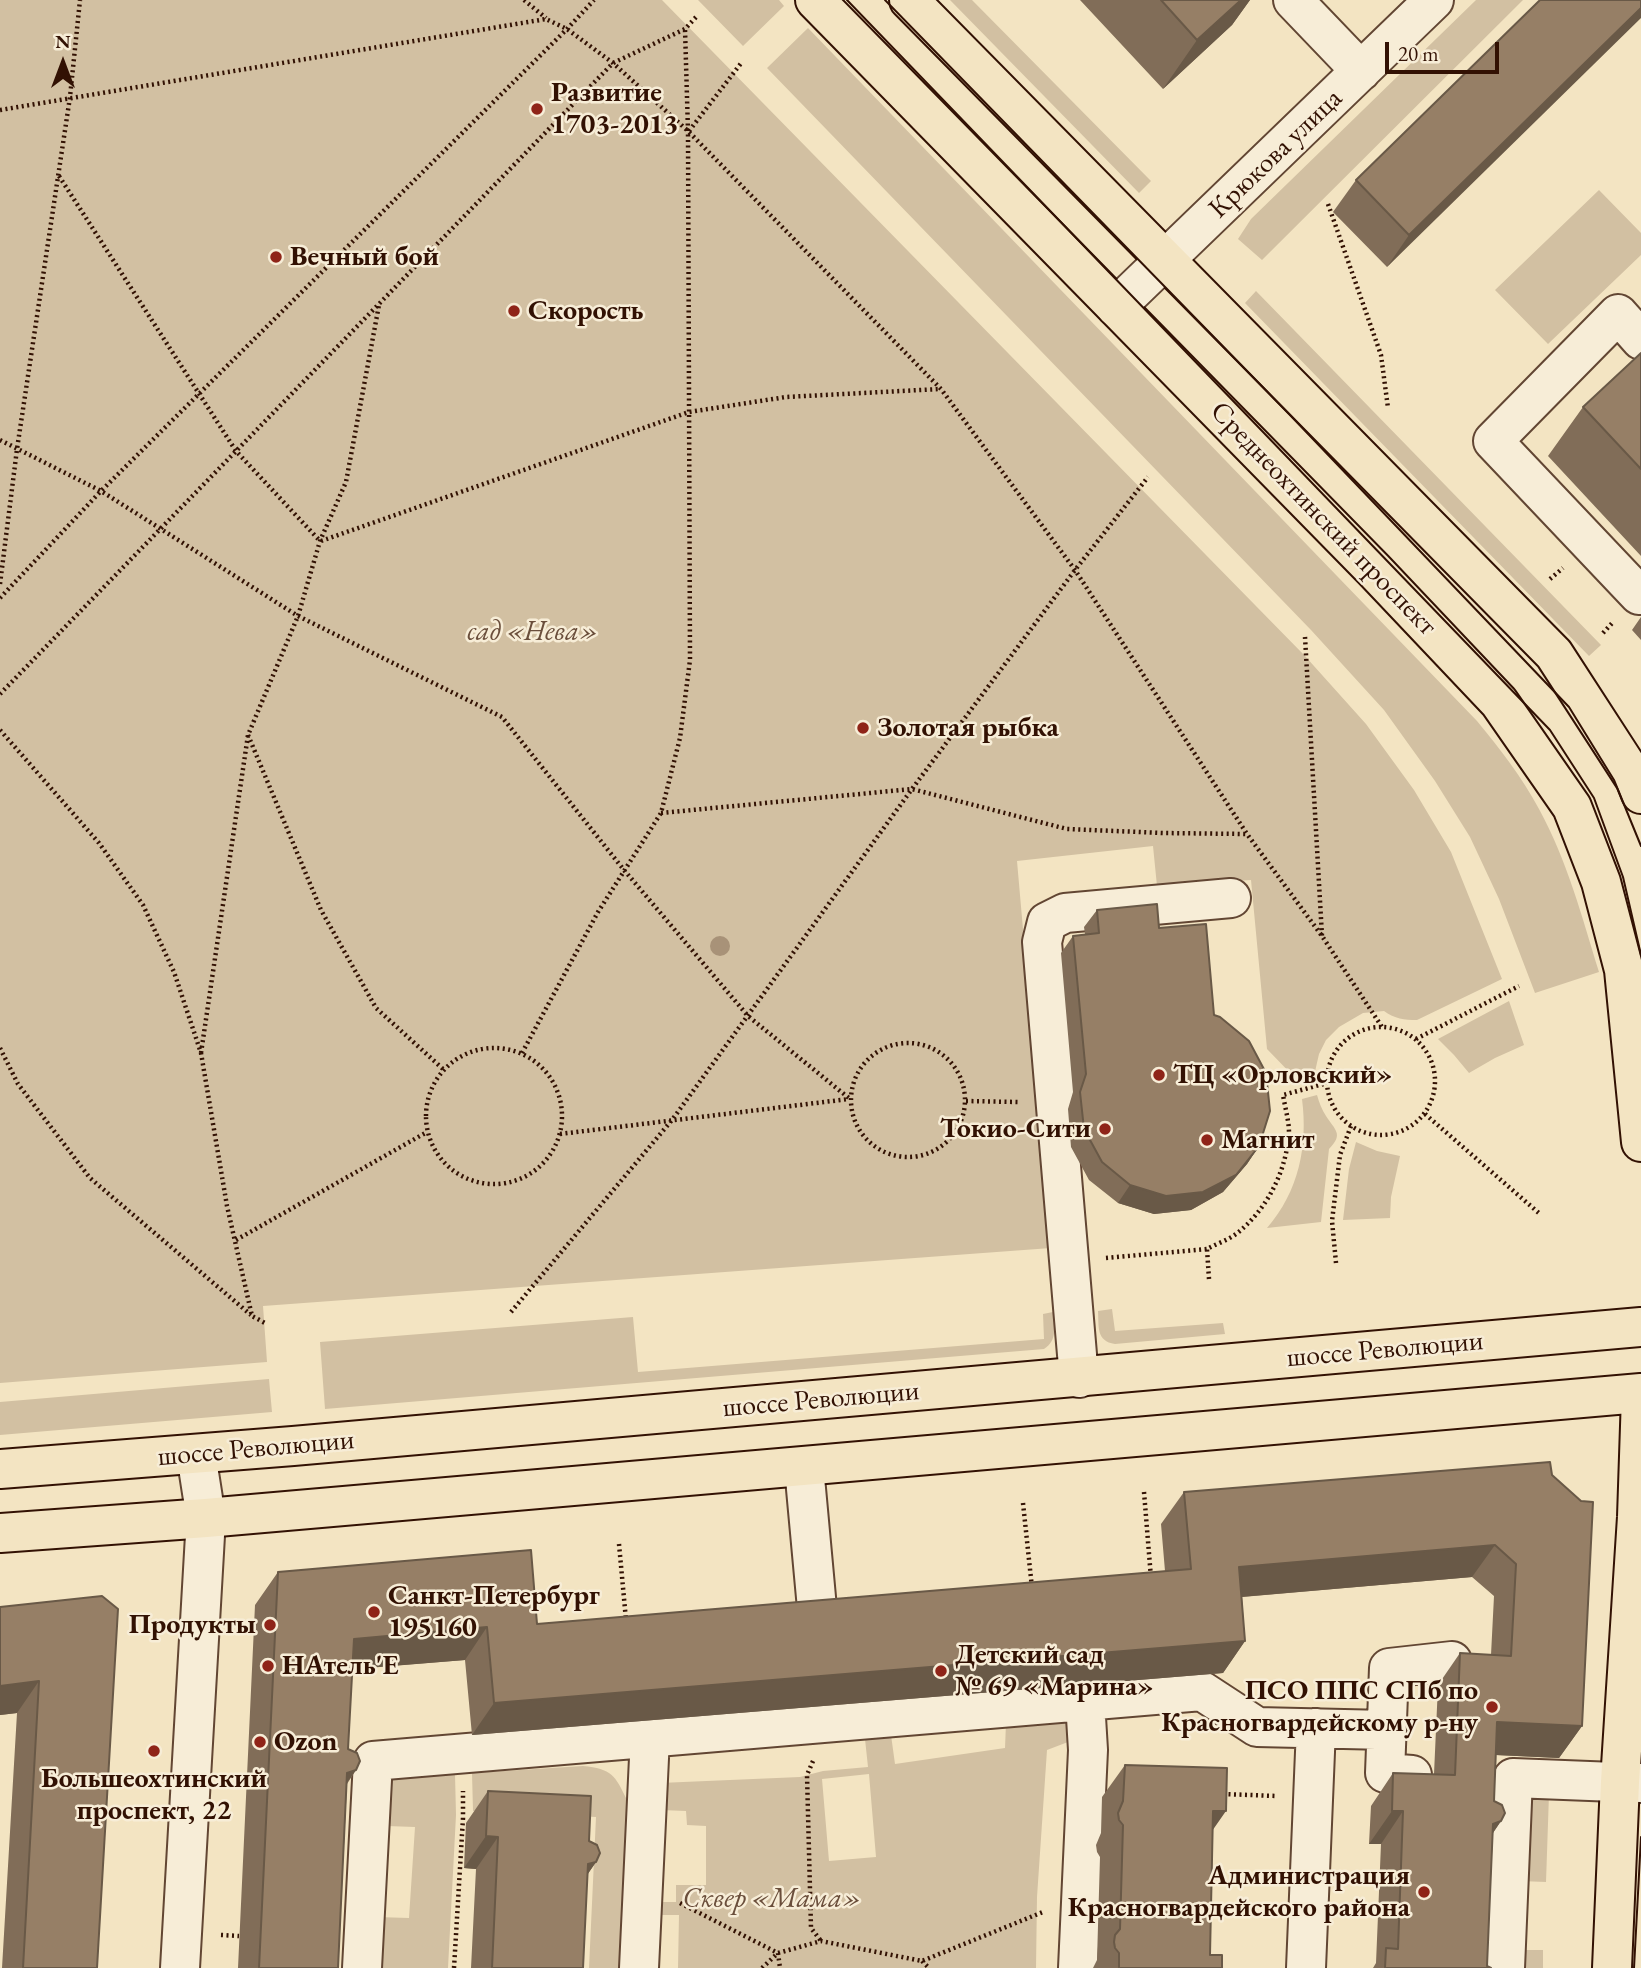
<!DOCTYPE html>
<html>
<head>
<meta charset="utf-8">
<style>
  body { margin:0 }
  #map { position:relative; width:1641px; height:1968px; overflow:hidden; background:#f3e4c2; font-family:"EB Garamond",serif }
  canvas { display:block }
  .north { position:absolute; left:28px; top:28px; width:70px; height:70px; -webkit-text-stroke:5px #f7edd7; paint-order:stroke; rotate:0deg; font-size:19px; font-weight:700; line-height:28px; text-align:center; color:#321103 }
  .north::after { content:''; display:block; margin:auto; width:24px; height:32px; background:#321103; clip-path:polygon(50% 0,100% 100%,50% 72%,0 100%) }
  .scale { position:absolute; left:1385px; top:42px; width:114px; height:32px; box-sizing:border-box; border:4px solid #321103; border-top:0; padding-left:9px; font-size:21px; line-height:24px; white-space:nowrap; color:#321103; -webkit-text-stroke:5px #f7edd7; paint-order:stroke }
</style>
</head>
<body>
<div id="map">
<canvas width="1641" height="1968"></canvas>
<div class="north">N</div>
<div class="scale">20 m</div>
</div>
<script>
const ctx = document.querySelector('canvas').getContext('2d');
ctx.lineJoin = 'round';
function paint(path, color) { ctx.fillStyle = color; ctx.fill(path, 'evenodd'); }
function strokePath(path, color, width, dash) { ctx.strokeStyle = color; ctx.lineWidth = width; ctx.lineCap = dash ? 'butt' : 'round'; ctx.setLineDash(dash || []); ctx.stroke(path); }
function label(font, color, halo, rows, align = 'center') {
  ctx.font = font + ' "EB Garamond",serif'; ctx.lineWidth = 5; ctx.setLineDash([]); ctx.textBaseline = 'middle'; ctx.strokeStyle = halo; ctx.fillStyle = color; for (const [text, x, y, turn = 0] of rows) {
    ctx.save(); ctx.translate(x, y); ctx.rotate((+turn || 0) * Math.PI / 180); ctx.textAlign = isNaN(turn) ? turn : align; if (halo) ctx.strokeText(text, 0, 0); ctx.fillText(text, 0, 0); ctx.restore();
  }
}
paint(new Path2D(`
  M0,0H662L1305,656L1366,724L1414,790L1451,852L1502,979L1417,1020C1404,1020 1395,1019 1384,1011L1363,1013L1339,1027L1326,1040L1319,1054L1314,1076L1297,1080L1267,1049L1251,880L1157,886L1153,846L1017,861L1051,1248L263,1306L267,1362L0,1383Z
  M698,0H779L784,6L743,46Z
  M950,0H972L1151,181L1139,193Z
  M1476,0H1523L1262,260L1238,239L1251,219Z
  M808,28L1477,721C1500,749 1522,777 1539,809C1567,860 1582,917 1599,972L1535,993L1499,899L1470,837L1435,781L1384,710L1311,630L767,68Z
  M1599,190L1641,233V255L1548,344L1495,290Z
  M1256,291L1601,645L1589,656L1245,303Z
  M1509,1001L1524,1045L1495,1058L1469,1073L1454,1055L1438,1039Z
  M1317,1095C1319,1102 1322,1110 1326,1116C1335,1130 1344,1134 1329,1149L1321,1222L1267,1228C1299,1191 1308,1146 1302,1099Z
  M1356,1142L1377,1151L1400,1156L1391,1197L1390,1218L1343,1220L1349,1169Z
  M1112,1309L1115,1331L1223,1323L1225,1334L1115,1344C1096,1341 1099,1327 1098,1311Z
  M1053,1312C1054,1327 1058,1340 1044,1349L325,1409L320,1342L633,1317L638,1372L1044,1339L1043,1314Z
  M269,1379L272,1412L0,1435V1402Z
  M1054,1722L1068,1723L1070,1731L1068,1742L1047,1750L1037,1897L1036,1968H678L679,1915H660V1902H676V1885H706V1826L687,1825L686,1811L661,1810L660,1783L800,1777L823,1771L868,1767L865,1739L891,1735L895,1764L1005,1748L1006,1723ZM869,1774L876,1857L829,1861L822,1779Z
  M583,1766C612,1769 615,1775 627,1800L620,1968H589L596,1817L473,1811L472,1773Z
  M455,1774L456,1815L448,1968H381L377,1917L409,1918L415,1827L387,1826L390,1776Z
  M1523,1793L1549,1794L1546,1882L1520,1881Z
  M1517,1950H1543V1968H1516Z`), '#d2c0a2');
const minor = new Path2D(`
  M1293,0L1361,71
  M1116,307L1434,0
  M1639,595L1493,441L1618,314L1641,340
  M1079,1378L1042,942L1047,922L1065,913L1231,898
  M804,1467L819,1630
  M1412,1775L1385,1773L1389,1668L1452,1661
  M180,1968L206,1518L196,1454
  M362,1968L373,1761L1202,1691L1257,1727L1387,1730
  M639,1968L650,1737
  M1078,1968L1088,1750L1085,1701
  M1306,1968L1316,1728
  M1505,1968L1513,1778L1641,1783`);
const major = new Path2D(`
  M815,0L1374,570L1499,702L1572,807L1601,882L1624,970L1641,1142
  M909,0L1554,654L1635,779L1641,794
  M0,1469L293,1446L1641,1327
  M0,1533L206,1518L1641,1393
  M1612,1968L1620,1782L1637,1517L1641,1396`);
strokePath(minor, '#624633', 42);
strokePath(major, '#321103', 42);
strokePath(new Path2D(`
  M524,0L546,18
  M0,110L546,19L567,29L613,63L688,131L941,389L1075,570L1247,834L1322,936L1382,1027
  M689,131L742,62
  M59,176L236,451L320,541
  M1328,204L1381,355L1388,408
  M0,440L101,491L298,616L502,717L624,870L748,1016L850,1099
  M321,541L689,412L786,397L940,389
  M1550,579L1563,568
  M0,584L17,449L70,97L80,0
  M0,598L101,491L567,29L594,0
  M1603,633L1614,621
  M1305,637L1322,936
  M0,694L613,63L685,29L697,16
  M0,730L99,843L143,905L174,972L201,1053L227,1206L252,1316L265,1323
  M248,735L321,910L376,1008L443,1069
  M661,813L912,789L1067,829L1163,833L1247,834
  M1327 1081a54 54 0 1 1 108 0a54 54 0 1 1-108 0Z
  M1416,1039L1519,986
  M851 1100a57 57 0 1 1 114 0a57 57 0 1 1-114 0Z
  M426 1116a68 68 0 1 1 136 0a68 68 0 1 1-136 0Z
  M0,1048L18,1084L90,1178L251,1315
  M201,1053L248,735L298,616L320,541L346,482L379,305
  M522,1053L598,912L661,813L680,738L690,660L688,131L685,29
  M966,1101L1018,1102
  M1425,1114L1540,1214
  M560,1134L849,1099
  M236,1240L427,1132
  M1106,1258L1207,1249
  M1336,1263L1332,1221L1340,1155L1351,1126
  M1209,1279L1207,1249C1216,1244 1228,1240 1236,1234C1267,1210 1286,1172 1289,1133C1289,1121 1285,1107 1283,1095L1327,1083
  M511,1312L672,1120L912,789L1075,570L1148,477
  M1144,1492L1151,1578
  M1023,1503L1032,1588
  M619,1544L626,1620
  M813,1761L807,1775L811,1928L821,1941
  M1223,1794L1277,1796
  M680,1903L778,1953L780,1968
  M221,1935L239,1936
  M922,1961L929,1968
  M454,1968L463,1818V1791
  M762,1968L778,1953L821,1941L922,1961L1043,1912`), '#321103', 4.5, [2, 3.5]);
strokePath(minor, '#f7edd7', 38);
strokePath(major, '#f3e4c2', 38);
strokePath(new Path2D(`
  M847,0L1550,730L1594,798L1623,877L1641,955
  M885,0L1290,415L1569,707L1614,780L1641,846
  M1634,1968L1641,1837`), '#321103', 2);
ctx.fillStyle = '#a89278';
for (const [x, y] of [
  [720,946]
]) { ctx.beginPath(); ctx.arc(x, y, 10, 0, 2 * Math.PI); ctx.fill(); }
paint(new Path2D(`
  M1080,0H1250L1232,25L1163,89Z
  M1641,0L1387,267L1333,212L1356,180Z
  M1641,353V556L1548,456L1583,407Z
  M1641,617V640L1632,630Z
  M1097,910L1159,928L1214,1015L1259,1146L1247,1164L1223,1192L1191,1210L1154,1214L1118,1203L1089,1180L1071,1147L1068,1109L1073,1092L1061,953L1073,936L1085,934L1084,927Z
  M1550,1462L1582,1726L1559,1758L1496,1755L1494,1801L1501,1821L1493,1833L1487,1966L1491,1968H1373L1376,1963L1381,1844H1369L1371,1806L1393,1773L1434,1774L1438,1685L1460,1653L1491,1655L1494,1596L1472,1577L1242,1597L1245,1641L1223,1673L472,1735L465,1660L352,1669L348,1749L356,1770L347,1784L338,1968H238L255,1605L278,1572L537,1624L1165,1571L1161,1524L1184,1492Z
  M102,1596L97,1968H2L17,1713L0,1715V1607Z
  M1125,1765L1213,1829L1210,1955L1222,1968H1093L1097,1960L1100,1857L1097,1852L1096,1845L1101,1833L1102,1797Z
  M488,1791L589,1841L596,1862L587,1875L583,1968H471L476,1869L464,1868L466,1823Z`), '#816d58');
paint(new Path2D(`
  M1241,0H1250L1232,25L1163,89L1197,40Z
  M1641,8V18L1387,267L1409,235Z
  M1259,1146L1247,1164L1223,1192L1191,1210L1154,1214L1118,1203L1130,1185Z
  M1495,1545L1472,1577L1217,1599L1239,1567Z
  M487,1627L465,1660L331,1671L354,1639Z
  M1245,1641L1223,1673L472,1735L494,1703Z
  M39,1681L17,1713L0,1715V1686Z
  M1497,1722L1582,1726L1559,1758L1475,1754Z
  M356,1770L333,1802L347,1773Z
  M1213,1811H1226L1203,1844Z
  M1392,1811H1403L1381,1844H1369Z
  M1501,1821L1479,1853L1493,1824Z
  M486,1836L498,1837L476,1869L464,1868Z
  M596,1862L574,1894L588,1864Z`), '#695947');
const building = new Path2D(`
  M1161,0H1241L1197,40Z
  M1540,0H1641V8L1409,235L1356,180Z
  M1641,353V469L1583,407Z
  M1157,904L1159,928L1206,924L1214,1015L1220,1017L1249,1041L1266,1073L1270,1111L1259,1146L1236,1175L1203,1192L1166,1196L1130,1185L1102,1162L1084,1129L1080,1092L1086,1074L1073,936L1099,933L1097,910Z
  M1550,1462L1552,1475L1581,1501L1593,1502L1582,1726L1497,1722L1494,1801L1502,1805L1505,1813L1501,1821L1493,1824L1487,1966L1491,1968H1385L1386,1948L1398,1949L1403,1811H1392L1393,1773L1455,1775L1460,1653L1511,1656L1516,1564L1495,1545L1239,1567L1245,1641L494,1703L487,1627L354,1639L348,1749L357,1753L360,1761L356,1770L347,1773L338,1968H259L278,1572L531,1550L537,1624L1191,1569L1184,1492Z
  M102,1596L118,1609L97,1968H23L39,1681L0,1686V1607Z
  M1125,1765L1227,1768L1226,1811H1213L1210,1955H1222V1968H1119V1953L1115,1948L1114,1942L1115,1935L1120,1929L1123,1825L1119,1820L1118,1813L1123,1801Z
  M488,1791L591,1796L589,1841L597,1845L600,1853L596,1862L588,1864L583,1968H492L498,1837L486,1836Z`);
paint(building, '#967f66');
strokePath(building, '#695947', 2);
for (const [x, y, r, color] of [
  [537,109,7,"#8f2418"],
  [276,257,7,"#8f2418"],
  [514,311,7,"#8f2418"],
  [863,728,7,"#8f2418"],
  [1159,1075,7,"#8f2418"],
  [1105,1129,7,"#8f2418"],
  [1207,1140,7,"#8f2418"],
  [374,1612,7,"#8f2418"],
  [270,1625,7,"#8f2418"],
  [268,1666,7,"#8f2418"],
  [941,1671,7,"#8f2418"],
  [1492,1707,7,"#8f2418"],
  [260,1742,7,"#8f2418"],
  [154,1751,7,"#8f2418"],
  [1424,1892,7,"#8f2418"]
]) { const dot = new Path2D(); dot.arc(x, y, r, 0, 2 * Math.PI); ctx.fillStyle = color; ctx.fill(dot); strokePath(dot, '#f7edd7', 2.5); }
label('bold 28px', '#321103', '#f7edd7', [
  ["Развитие",551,93],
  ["1703-2013",551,125],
  ["Вечный бой",290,257],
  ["Скорость",528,311],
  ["Золотая рыбка",877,728],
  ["ТЦ «Орловский»",1173,1075],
  ["Токио-Сити",1091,1129,"right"],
  ["Магнит",1221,1140],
  ["Санкт-Петербург",388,1596],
  ["195160",388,1628],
  ["Продукты",256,1625,"right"],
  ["Детский сад",955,1655],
  ["№ 69 «Марина»",955,1687],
  ["НАтель'Е",282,1666],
  ["ПСО ППС СПб по",1478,1691,"right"],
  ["Красногвардейскому р-ну",1478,1723,"right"],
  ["Ozon",274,1742],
  ["Большеохтинский",154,1779,"center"],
  ["проспект, 22",154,1811,"center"],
  ["Администрация",1410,1876,"right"],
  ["Красногвардейского района",1410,1908,"right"]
], 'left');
label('28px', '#321103', '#f7edd7', [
  ["Крюкова улица",1276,154,-44],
  ["Среднеохтинский проспект",1323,519,46],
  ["шоссе Революции",1385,1350,-5],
  ["шоссе Революции",821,1400,-5],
  ["шоссе Революции",256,1449,-5]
]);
label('italic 28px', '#6a4e3b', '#f7edd7', [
  ["сад «Нева»",533,632],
  ["Сквер «Мама»",772,1899]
]);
</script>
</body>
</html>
